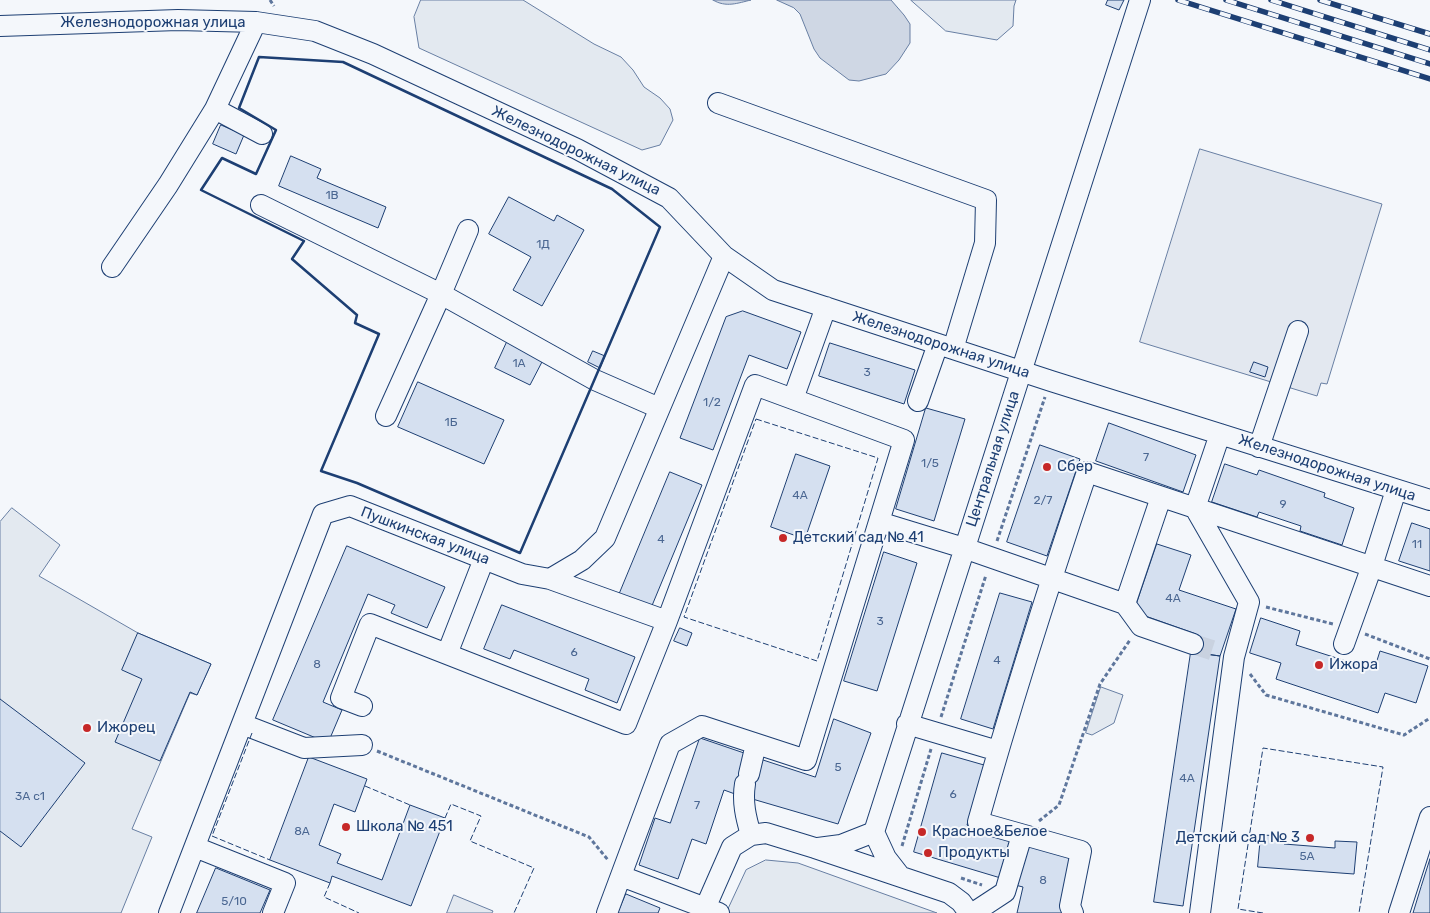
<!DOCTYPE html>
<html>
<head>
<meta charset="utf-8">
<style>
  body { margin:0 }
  canvas { display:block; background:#f4f7fb }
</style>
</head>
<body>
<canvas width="1430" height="913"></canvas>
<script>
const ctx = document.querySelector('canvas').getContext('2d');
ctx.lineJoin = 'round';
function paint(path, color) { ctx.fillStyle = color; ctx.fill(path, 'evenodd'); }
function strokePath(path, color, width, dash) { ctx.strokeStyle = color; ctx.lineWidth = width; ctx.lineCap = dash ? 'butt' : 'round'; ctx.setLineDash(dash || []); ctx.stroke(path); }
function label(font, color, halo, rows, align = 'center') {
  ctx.font = font + ' Rubik,sans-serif'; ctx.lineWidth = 4; ctx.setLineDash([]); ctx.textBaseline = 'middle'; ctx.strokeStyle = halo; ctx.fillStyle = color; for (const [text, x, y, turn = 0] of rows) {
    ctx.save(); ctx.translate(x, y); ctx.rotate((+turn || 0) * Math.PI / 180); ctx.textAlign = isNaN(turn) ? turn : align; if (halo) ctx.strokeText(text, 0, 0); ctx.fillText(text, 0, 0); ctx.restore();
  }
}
const green = new Path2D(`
  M421,0H523L594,44L621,57L633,70L644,87L660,98L670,109L673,120L660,145L642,150L419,48L414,17Z
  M911,0H1016L1014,6L1013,26L997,40L946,31Z
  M12,508L60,545L39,576L138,633L211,664L197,695L190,693L132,829L152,837L121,913H0V522Z
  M1101,687L1123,695L1114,723L1092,735L1086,733Z
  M766,860L798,863L937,913H726L746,870Z
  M454,895L493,911L492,913H447Z`);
paint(green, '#e3e9f0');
strokePath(green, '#687fa3', 1);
const parking = new Path2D(`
  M1200,149L1382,204L1327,384L1321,383L1317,396L1140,342Z`);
paint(parking, '#e3e8f0');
strokePath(parking, '#687fa3', 1);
const water = new Path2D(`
  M713,0H751C738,3 726,8 713,0Z
  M777,0H891L904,15L910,24V43L899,60L886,74L859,81L849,80L820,58L814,49L800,14L794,8Z`);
paint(water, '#cfd7e4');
strokePath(water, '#687fa3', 1);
const building = new Path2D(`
  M1108,0H1124L1119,10L1106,5Z
  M221,125L244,135L236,154L213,144Z
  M291,156L321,169L317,178L386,207L378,228L279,186Z
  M509,197L554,221L557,215L584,230L542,306L513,290L531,257L489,234Z
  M743,311L801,332L787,369L749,355L713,450L680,438L726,317Z
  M507,342L543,360L530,385L495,368Z
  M830,343L915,370L904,404L819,376Z
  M593,351L605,356L600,368L588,362Z
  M1254,362L1268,367L1265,377L1250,372Z
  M418,382L504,420L484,464L398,427Z
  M926,408L965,419L934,521L896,509Z
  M1109,423L1196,455L1183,492L1096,461Z
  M1040,445L1080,459L1047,556L1007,542Z
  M796,454L830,466L805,539L771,527Z
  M1225,464L1257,475L1259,470L1325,493L1324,497L1354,508L1342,545L1300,531L1301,526L1259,512L1257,517L1212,502Z
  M670,472L702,485L651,608L619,595Z
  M1412,523L1430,529V571L1399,561Z
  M1157,544L1191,555L1179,590L1236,609L1220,656L1191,652L1196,634L1134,612Z
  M347,546L445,587L427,628L391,613L395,605L368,594L323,702L342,710L328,743L273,720Z
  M884,552L917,563L877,691L844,681Z
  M1000,593L1032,602L993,729L961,719Z
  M502,605L635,657L617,703L585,690L589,679L514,650L510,659L484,649Z
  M1261,618L1300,631L1296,645L1374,670L1380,651L1428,666L1416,703L1385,693L1378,713L1276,679L1281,663L1250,653Z
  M680,628L692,633L687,646L674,641Z
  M138,633L211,664L197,695L190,692L160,761L115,742L142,679L122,670Z
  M1191,652L1220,656L1183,906L1154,902Z
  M0,699L85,763L21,847L0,831Z
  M834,719L871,733L838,824L749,798L760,759L815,777Z
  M700,738L747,754L735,794L724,790L706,844L692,839L678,879L639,865L655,818L670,823Z
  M942,753L984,765L967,825L1015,841L1004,879L914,852Z
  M309,757L367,779L355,812L334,804L319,845L341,854L337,863L382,880L410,805L445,818L411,906L332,876L330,883L270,860Z
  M1261,835L1285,836L1284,844L1335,848V841L1357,842L1354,874L1258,867Z
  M1028,843L1075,855L1063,913H1017L1023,887L1015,885Z
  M1430,859V913H1413L1421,887Z
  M216,868L270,890L260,913H197Z
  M626,894L660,908L658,913H618Z`);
paint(building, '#d5e0f0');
strokePath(building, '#1d3f73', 1);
strokePath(new Path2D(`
  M1193,644L1221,653`), '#c9d2e0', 20, [20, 10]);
const minor = new Path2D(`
  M0,26L178,20L256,22L315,31L373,54L577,149L669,198L724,256L773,290L1051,381L1430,500
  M718,103L986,200L985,243L953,349
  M215,109L262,134
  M261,205L441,294L595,380L659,408
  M112,267L168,185L215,109L256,22
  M793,399L826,307
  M918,401L938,344
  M386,416L441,294L468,230
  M1259,447L1298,331
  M879,522L964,548L1125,604L1141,626L1193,644
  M550,579L667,621L755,385L904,440L806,760L702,726L670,744L607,913
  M1125,604L1161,497
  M1344,644L1372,566L1396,490
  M447,654L484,559
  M362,706L341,698L370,624L626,724L667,621
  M242,724L304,748L362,745
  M907,724L998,751
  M749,774L756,744
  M745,784C742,802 746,818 751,835
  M195,847L285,883L273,913
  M818,848L841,845L874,832
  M621,876L719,913
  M900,876L886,858L874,832L1140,0
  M169,913L323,514L350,506L522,574L550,579L582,560L605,538L724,256
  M703,913L732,847L751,835L766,833L815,848L949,893L961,902L969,913
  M973,913L1005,892L1022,835
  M1073,913L1070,906L1081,851L978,822C1011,704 1048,588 1087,472L1430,586
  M1200,913L1234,657L1249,602L1195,508L1220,434
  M1399,913L1430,817`);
strokePath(minor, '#1d3f73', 22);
strokePath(new Path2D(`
  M270,0L274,6
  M997,541L1045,397
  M1266,607L1333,624
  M1365,634L1430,659
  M1250,674L1266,695L1404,735L1430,718
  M941,717L986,575
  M377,751L589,837L608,860
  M1039,821L1059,805L1100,684L1130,640
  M902,846L931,749
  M961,878L982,885`), '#5e769c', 3, [4, 2.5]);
strokePath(minor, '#f4f7fb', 20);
const rail = new Path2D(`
  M1178,0L1430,79
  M1226,0L1430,64
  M1271,0L1430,50
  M1320,0L1430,34`);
strokePath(rail, '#1d3f73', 5.5);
strokePath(rail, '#f4f7fb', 4, [11]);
strokePath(new Path2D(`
  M756,419L878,458L817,661L684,617Z
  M252,733L212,836L270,860
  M365,786L410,805
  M445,818L451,804L481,816L470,841L534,868L514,913
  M330,883L324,897L359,913
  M1263,913L1238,909L1263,748L1383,767L1359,913`), '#1d3f73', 1, [6, 2.5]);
strokePath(new Path2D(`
  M259,57L343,62L612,189L660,227L520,553L357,483L321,471L379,334L355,323L357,315L292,259L304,241L201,190L222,158L256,174L276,130L239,108Z`), '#1d3f73', 2.5);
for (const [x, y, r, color] of [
  [1047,467,5,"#c62828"],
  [783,538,5,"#c62828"],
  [1319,665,5,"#c62828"],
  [87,728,5,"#c62828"],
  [346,827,5,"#c62828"],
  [922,832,5,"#c62828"],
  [1310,838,5,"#c62828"],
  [928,853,5,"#c62828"]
]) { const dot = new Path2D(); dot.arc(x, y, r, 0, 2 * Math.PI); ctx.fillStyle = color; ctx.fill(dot); strokePath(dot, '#f4f7fb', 2); }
label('12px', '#4b6792', null, [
  ["1В",332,196],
  ["1Д",543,245],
  ["1А",519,364],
  ["3",867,373],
  ["1/2",712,403],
  ["1Б",451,423],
  ["7",1146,458],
  ["1/5",930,464],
  ["4А",800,496],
  ["2/7",1043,501],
  ["9",1283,505],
  ["4",661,540],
  ["11",1417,545],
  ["4А",1173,599],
  ["3",880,622],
  ["6",574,653],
  ["4",997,661],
  ["8",317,665],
  ["5",838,768],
  ["4А",1187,779],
  ["6",953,795],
  ["3А с1",30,797],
  ["7",697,806],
  ["8А",302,832],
  ["5А",1307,857],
  ["8",1043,881],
  ["5/10",234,902]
]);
label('15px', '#1d3f73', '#f4f7fb', [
  ["Железнодорожная улица",153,23],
  ["Железнодорожная улица",576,151,26],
  ["Железнодорожная улица",941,345,18],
  ["Центральная улица",993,459,-72],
  ["Железнодорожная улица",1327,468,18],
  ["Пушкинская улица",425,536,21]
]);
label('15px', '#1d3f73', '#f4f7fb', [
  ["Сбер",1057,467],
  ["Детский сад № 41",793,538],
  ["Ижора",1329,665],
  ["Ижорец",97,728],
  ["Школа № 451",356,827],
  ["Красное&Белое",932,832],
  ["Детский сад № 3",1300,838,"right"],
  ["Продукты",938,853]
], 'left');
</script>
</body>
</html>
